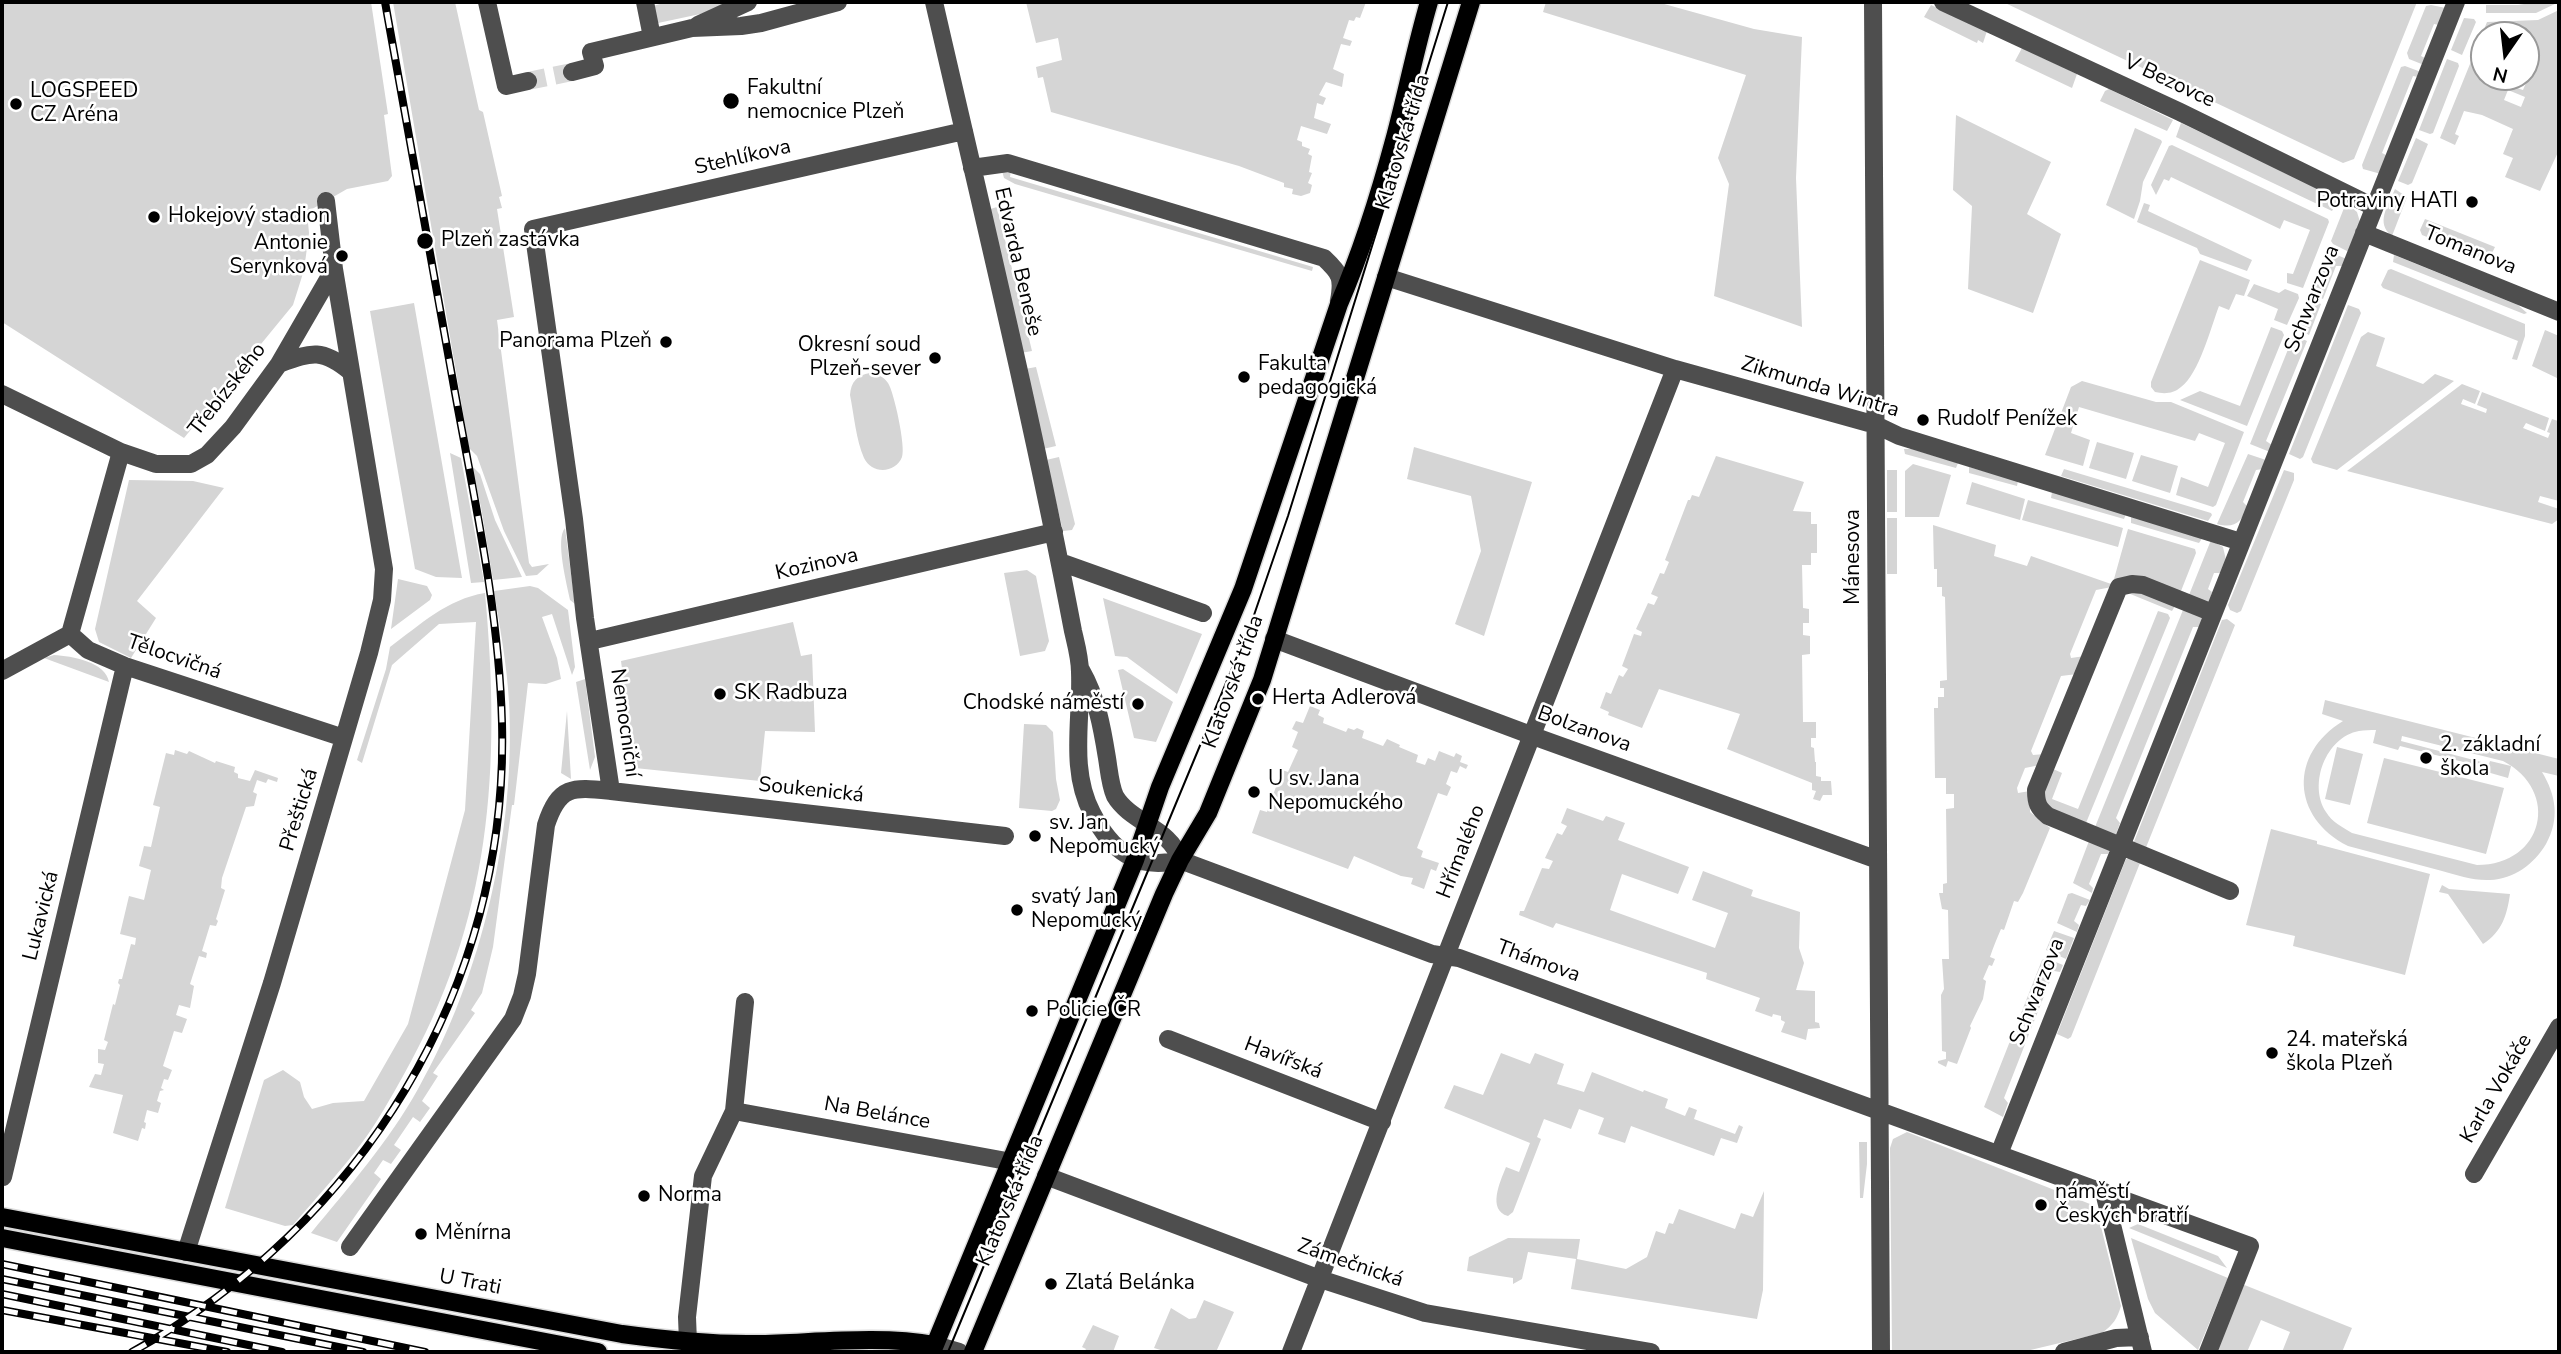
<!DOCTYPE html>
<html>
<head>
<meta charset="utf-8">
<style>
  body { margin:0 }
  #map { position:relative; width:2561px; height:1354px; overflow:hidden; background:#fff; font-family:"Nunito Sans",sans-serif }
  canvas { display:block }
  .frame { position:absolute; inset:0; border:4px solid #000; pointer-events:none }
  .north { position:absolute; left:2470px; top:21px; width:70px; height:70px; box-sizing:border-box; background:#fff; border:2px solid #999; border-radius:50%; rotate:194deg; font-size:19px; font-weight:700; line-height:28px; text-align:center; color:#000 }
  .north::after { content:''; display:block; margin:auto; width:24px; height:32px; background:#000; clip-path:polygon(50% 0,100% 100%,50% 72%,0 100%) }
</style>
</head>
<body>
<div id="map">
<canvas width="2561" height="1354"></canvas>
<div class="frame"></div>
<div class="north">N</div>
</div>
<script>
const ctx = document.querySelector('canvas').getContext('2d');
ctx.lineJoin = 'round';
function paint(path, color) { ctx.fillStyle = color; ctx.fill(path, 'evenodd'); }
function strokePath(path, color, width, dash) { ctx.strokeStyle = color; ctx.lineWidth = width; ctx.lineCap = dash ? 'butt' : 'round'; ctx.setLineDash(dash || []); ctx.stroke(path); }
function label(font, color, halo, rows, align = 'center') {
  ctx.font = font + ' "Nunito Sans",sans-serif'; ctx.lineWidth = 5; ctx.setLineDash([]); ctx.textBaseline = 'middle'; ctx.strokeStyle = halo; ctx.fillStyle = color; for (const [text, x, y, turn = 0] of rows) {
    ctx.save(); ctx.translate(x, y); ctx.rotate((+turn || 0) * Math.PI / 180); ctx.textAlign = isNaN(turn) ? turn : align; if (halo) ctx.strokeText(text, 0, 0); ctx.fillText(text, 0, 0); ctx.restore();
  }
}
paint(new Path2D(`
  M2,2H371L388,114L384,115L392,176L388,181L347,189L307,212L309,233L304,270L293,305L184,438L2,322Z
  M393,2H455L479,110L483,112L502,196L499,197L502,208L497,209L514,317L497,320L529,563L532,567L549,564L537,575L526,576L504,531L477,456L469,448Z
  M667,2H738L719,10L658,23L653,6Z
  M1026,2H1366L1360,18L1356,17L1354,21L1349,20L1343,38L1352,41L1350,46L1341,44L1333,69L1344,74L1342,87L1326,82L1319,95L1326,98L1323,105L1317,103L1314,118L1331,124L1327,134L1301,126L1297,140L1302,142V146L1310,149L1308,154L1312,156L1309,172L1312,173L1308,183L1312,185L1310,193L1301,196L1292,194L1293,189L1284,187V183L1239,166L1051,112L1043,77L1038,78L1036,67L1062,60L1058,38L1036,43Z
  M1546,2H1657L1754,29L1802,37L1796,178L1802,327L1714,296L1729,184L1718,158L1746,75L1543,12Z
  M2003,2H2417L2354,159L2343,163Z
  M2536,2H2559L2536,13H2486V5H2518Z
  M1931,5L1987,31L1983,43L1978,40L1977,43L1924,17Z
  M2431,5L2446,8L2439,25L2434,24L2421,56L2425,58L2424,65L2409,59L2407,53L2426,6Z
  M2559,10V150L2540,191L2505,177L2513,158L2503,154L2513,129L2482,115L2464,111L2455,134L2459,136L2455,145L2440,138L2487,22L2538,20ZM2484,35H2526V56L2530,58L2526,77L2528,78L2523,90L2484,77ZM2508,90L2525,97L2521,107L2504,100Z
  M2464,18L2474,19L2476,22L2462,55L2451,50Z
  M2022,48L2077,74L2072,88L2015,61Z
  M2447,59L2458,63L2459,66L2433,133L2430,134L2419,130Z
  M2405,66L2421,72L2418,77L2413,76L2382,153L2386,155L2381,174L2363,169L2362,165L2401,67Z
  M2109,89L2173,120L2167,131L2100,101L2105,91Z
  M1956,115L2051,162L2027,214L2061,234L2033,313L1968,289L1972,206L1953,190Z
  M2181,123L2339,198L2332,211L2176,137Z
  M2135,128L2161,140L2162,142L2143,182L2140,201L2134,219L2106,205Z
  M2416,138L2428,144L2412,183L2408,185L2398,181Z
  M2172,145L2328,219L2329,222L2303,288L2287,283V273L2293,274L2310,230L2284,220L2280,229L2171,177L2169,181L2164,179L2156,195L2151,185L2169,146Z
  M1011,170L1010,177L1313,267L1312,271L1015,184L1004,178L1002,171Z
  M2395,189L2407,197L2392,236C2375,223 2388,206 2395,189Z
  M2144,203L2150,205L2148,211L2252,260L2247,271L2200,254L2197,248L2137,222Z
  M2346,203L2357,212L2360,222L2349,252L2333,244L2331,241Z
  M997,207L1032,351L1021,353L987,210Z
  M2425,219L2495,247L2488,261L2422,235L2420,230Z
  M2329,252L2347,259L2344,266H2336L2323,299L2313,294L2312,290Z
  M2394,255L2518,305L2527,313L2524,314L2393,262Z
  M2200,260L2250,280L2244,296L2236,294L2229,310L2219,306C2211,327 2199,374 2181,387C2173,394 2164,394 2155,392L2151,387V382Z
  M2391,269L2525,324V336L2517,360L2512,359L2518,341L2383,288L2381,285L2388,270Z
  M2254,284L2279,293L2285,289L2298,294L2299,298L2287,325L2274,320L2278,309L2247,296Z
  M2311,300L2321,304L2309,335L2297,328L2307,301Z
  M414,303L462,578L436,577L415,569L370,311Z
  M2348,305L2359,309L2361,313L2303,457L2300,459L2289,454Z
  M2271,327L2282,331L2284,335L2247,426L2180,400L2200,391L2240,406Z
  M2545,330L2559,336V372L2557,378L2532,366Z
  M2368,332L2385,338L2376,366L2423,384L2435,374L2454,381L2337,470L2313,463L2311,459L2361,337Z
  M2296,336L2307,341L2266,441L2272,445L2270,452L2250,444L2293,337Z
  M1036,367L1056,446L1043,449L1025,369Z
  M870,373C878,374 884,377 888,383C894,392 906,447 902,457C896,473 872,475 864,458C856,440 854,415 850,395C851,382 857,375 870,373Z
  M2082,381L2156,402H2171L2244,432L2216,505L2213,507L2176,495L2181,477L2208,487L2225,443L2199,433L2195,441L2079,407L2071,433L2090,440L2083,466L2045,455L2071,387Z
  M2462,384L2480,391L2475,404L2463,399L2461,404L2486,413L2487,409L2477,405L2482,392L2549,418L2545,431L2526,423L2523,428L2548,438L2550,433L2547,432L2552,419L2558,421L2559,501L2540,496L2538,502L2559,509V519L2552,524L2347,471Z
  M2097,442L2134,453L2126,479L2089,468Z
  M1414,447L1532,482L1484,636L1455,624L1481,551L1471,496L1407,479Z
  M1904,449H1912L1958,463L1956,468L1905,454Z
  M450,453L461,458L484,582L471,583Z
  M2248,454L2266,460L2263,469L2256,470L2243,502L2248,507C2241,522 2235,529 2217,524Z
  M2141,455L2178,466L2170,493L2132,481Z
  M1716,456L1804,482L1793,511L1811,512V524H1817V553H1811V565H1802L1803,608L1809,609V623H1803V635L1810,636V654L1802,655L1803,722H1816V738H1811V747L1814,748L1815,762H1816V776L1821,777V781H1831L1832,795H1823L1820,801L1813,799L1816,791L1812,790V783L1727,749L1740,714L1659,689L1642,728L1608,715L1609,712L1600,708L1606,692L1611,694L1619,675L1623,677L1628,669L1622,666L1634,634L1641,636L1642,632L1636,629L1648,603L1654,605L1658,597L1651,594L1660,573L1664,574L1669,562L1665,560L1688,500H1690L1692,495L1699,497Z
  M1059,457L1075,524L1072,530L1063,531L1046,460Z
  M1913,464L1951,475L1939,517H1905V471Z
  M471,465L480,474L495,520L522,577L493,580L481,507Z
  M1969,467L2018,481L2017,486L1969,473Z
  M2064,469L2211,513L2212,515L2208,521L2061,476Z
  M1887,470H1897V512H1887Z
  M2284,470L2294,473V480L2241,611L2237,613L2230,610L2228,605Z
  M129,480L193,481L224,488L137,601L156,618L131,658L99,642L95,629Z
  M1972,482L2025,499L2020,520L1966,504Z
  M2052,492L2126,514L2124,519L2051,498Z
  M2028,500L2123,528L2118,547L2022,520Z
  M2131,516L2203,537L2199,543L2131,523Z
  M1887,518H1897V574H1887Z
  M1933,525L1996,545L1994,556L2027,566L2031,556L2114,585L2112,587L2096,590L2070,654L2071,658L2085,656L2077,674L2061,676L2031,751L2033,755L2045,754L2040,765L2025,768L2017,788L2018,793L2030,791V812L2050,828L2023,893L2018,902L2014,901L2004,930L2001,929C1997,938 1993,948 1990,957L1995,959L1992,966L1989,965L1983,979L1986,981L1983,999L1970,1026L1971,1028L1957,1064L1948,1061L1946,1067L1938,1063V1061L1946,1059V1052L1942,1051L1941,995L1944,989L1942,959H1949L1948,910L1942,909L1939,893H1943V884L1947,883L1946,809L1954,808V794H1946V778H1935L1934,708H1938V697H1944V688H1940V681L1947,680L1945,597L1942,596V587H1937V569H1934Z
  M565,528L575,604L570,600C567,585 555,539 565,528Z
  M2128,529L2195,549L2196,553L2181,591L2114,579Z
  M2211,540L2223,547L2226,560L2221,573H2214L2208,589L2212,592L2209,603L2189,595Z
  M1027,570L1036,576L1049,641L1045,651L1020,656L1004,573Z
  M398,579L427,586L432,595L430,600L391,629Z
  M530,586L538,588L568,610L575,667L572,675L552,614L542,617L557,658L561,679L546,684L528,683L514,805H512L493,947L482,993L471,1010L475,1013L433,1073L438,1076L422,1101L430,1108L420,1122L413,1117L394,1145L401,1150L391,1164L383,1160L374,1173L381,1179L337,1242L311,1233C349,1187 389,1141 418,1089C482,976 516,830 509,702C507,665 500,628 494,591Z
  M2134,589L2175,606L2172,611L2123,591Z
  M485,593C501,768 492,920 403,1076C390,1099 377,1123 361,1144C340,1172 316,1198 293,1225L285,1226L225,1208L264,1080L283,1070L300,1082L304,1097L312,1109L333,1103L364,1101L408,1024L465,810L476,622L439,624L392,665L362,763L357,760L386,669L390,647C420,625 447,599 485,593Z
  M1103,598L1202,634L1177,694L1127,657L1115,656Z
  M2183,610L2203,616L2200,627H2193L2116,818L2120,823L2115,837L2095,827Z
  M2158,611L2168,614L2170,618L2086,823L2049,811L2041,802L2051,768L2062,773L2052,799L2078,809Z
  M2227,619L2235,625L2145,850L2133,844L2222,620Z
  M793,622L801,656L812,654L815,732L765,731L760,781L635,768L621,661Z
  M54,655C72,656 106,662 109,682L44,658Z
  M1123,669L1173,702L1156,742L1134,738L1118,670Z
  M585,679L595,757L590,770L576,682Z
  M2325,700L2559,759V776L2542,772C2556,795 2560,819 2546,844C2534,864 2514,879 2490,880C2474,881 2457,875 2442,871C2411,863 2379,854 2348,846C2291,817 2289,754 2343,721L2322,714ZM2376,730L2373,743L2398,750L2400,746L2487,768V772L2508,778L2511,766L2490,761L2489,764L2401,741L2402,736L2503,761C2561,791 2544,865 2477,865L2352,833C2342,827 2332,822 2326,812C2308,784 2326,737 2359,731C2364,730 2371,730 2376,730Z
  M1310,706L1320,710L1318,715L1324,718L1323,723L1346,732L1348,728L1354,730L1357,728L1364,731L1362,738L1383,746L1387,739L1400,745L1399,747L1418,755L1416,762L1425,765L1428,758L1435,761L1439,751L1454,757L1456,753L1462,756L1460,762L1468,765L1466,769L1460,766L1457,773L1451,771L1446,784L1451,787L1447,796L1438,793L1417,848L1423,851L1421,857L1439,863L1436,871L1431,869L1424,889L1411,884L1413,878L1401,876L1354,856L1348,869L1252,833L1260,810L1267,812L1282,770L1288,772L1298,750L1292,747L1298,732L1292,729L1296,721L1303,723Z
  M567,711L571,779L561,773Z
  M1024,724L1046,725L1053,732L1056,779L1060,800L1056,809L1052,811L1019,808Z
  M2337,747L2363,754L2350,805L2325,799Z
  M175,750L187,754L189,751L215,763L216,761L235,767L234,772L238,774V778L250,781L255,770L278,778L277,782L268,779L266,783L257,780L253,792L257,794L254,806L246,807L222,878L221,888L225,890L216,919L218,921L216,926L210,925L202,951L207,953L206,958L199,956L190,984L194,986L190,1008L179,1005L176,1015L187,1019L182,1033L174,1031L163,1066L172,1070L168,1080L164,1079L161,1088L164,1090L160,1091L157,1101L161,1103L158,1113L147,1110L144,1122L146,1123L145,1129L142,1128L138,1141L113,1133L123,1095L89,1087L95,1074L101,1075L104,1064L98,1063V1049L105,1050L108,1042L104,1040L113,1004L115,1005L120,985L118,983L119,979H122L131,944L135,945L136,938L120,934L129,896L144,900L151,870L139,866L144,846L151,847L160,807L153,805L166,753L174,755Z
  M2384,758L2504,788L2486,854L2367,823Z
  M1567,808L1603,821L1606,816L1625,823L1618,840L1689,867L1678,894L1622,874L1610,910L1715,948L1728,913L1692,900L1703,871L1753,890L1751,896L1800,912L1799,948L1804,963L1796,990L1815,991V1022L1819,1023L1820,1028L1808,1029L1806,1040L1781,1032L1785,1022L1781,1020V1016L1773,1014L1772,1017L1755,1011L1760,998L1706,979L1707,973L1556,923L1553,928L1519,915L1520,911H1524L1542,868L1549,869L1553,861L1545,858L1557,833L1562,835L1567,826L1561,823Z
  M2271,829L2317,841V844L2430,874L2405,975L2293,946L2295,936L2246,925Z
  M2089,841L2111,848L2108,854H2101L2089,884L2093,888L2092,893L2073,883Z
  M2130,858L2140,863L2071,1037L2068,1039L2057,1034L2126,859Z
  M2442,885L2449,889L2510,894C2507,915 2502,932 2483,944L2448,894L2439,892Z
  M2072,893L2090,900L2086,906L2081,905L2074,921L2079,925L2077,932L2057,923L2068,894Z
  M2054,931L2074,938L2066,959L2046,950Z
  M2046,958L2063,965L2060,972L2054,971L2031,1029L2019,1024L2018,1021L2042,960Z
  M2017,1029L2029,1034L2004,1098L2008,1103L2003,1117L1984,1107L2014,1031Z
  M1501,1053L1530,1064L1535,1053L1564,1064L1557,1084L1584,1092L1592,1072L1643,1092L1644,1090L1668,1099L1665,1108L1685,1116L1689,1107L1697,1110L1694,1119L1735,1134L1739,1125L1743,1127L1737,1143L1721,1138L1714,1156L1631,1126L1625,1143L1598,1134L1604,1118L1579,1109L1571,1129L1544,1119L1537,1137L1541,1139L1513,1212L1508,1216C1487,1210 1500,1182 1506,1167L1519,1172L1530,1143L1444,1108L1454,1085L1483,1095Z
  M1907,1132L2090,1204L2097,1211L2121,1306C2117,1319 2113,1325 2102,1333L2022,1352H1892L1890,1148L1893,1139Z
  M1859,1142H1867V1164L1863,1198H1860Z
  M1764,1191L1763,1290L1757,1319L1571,1289L1576,1259L1528,1252L1522,1279L1513,1284V1278L1467,1271L1469,1257L1508,1238L1580,1239L1577,1259L1626,1269L1647,1257L1656,1231L1665,1234L1669,1223L1673,1224L1679,1209L1735,1229L1741,1213L1753,1217Z
  M2138,1224L2218,1256L2227,1268L2129,1228Z
  M2131,1238L2228,1278L2198,1350L2155,1313L2148,1299Z
  M2242,1284L2352,1328L2342,1352H2282L2290,1332L2261,1320L2247,1352H2216Z
  M1204,1300L1234,1312L1216,1352H1167L1154,1348L1171,1308L1189,1319L1196,1318Z
  M1093,1325L1119,1336L1113,1352H1084L1086,1349L1082,1347Z`), '#d5d5d5');
strokePath(new Path2D(`
  M528,81L572,72`), '#d9d9d9', 18, [18, 9]);
const major = new Path2D(`
  M2,1217L622,1334C666,1340 711,1345 757,1344C814,1343 879,1335 935,1345
  M2,1238L598,1352
  M932,1352L1135,860L1160,787L1243,589L1339,304C1362,251 1380,193 1395,137C1407,92 1416,46 1429,2
  M973,1352L1164,894L1180,860L1208,813L1262,680L1471,2`);
strokePath(major, '#dbdbdb', 21);
strokePath(new Path2D(`
  M487,2L506,86L528,81
  M645,2L652,37
  M934,2C982,211 1033,420 1073,631C1076,644 1080,658 1080,672C1082,719 1069,769 1092,813C1111,850 1136,871 1180,860
  M1873,2L1881,1352
  M1943,2L2180,112L2374,207
  M698,25L748,2
  M572,72L595,66L591,52L692,28L741,26L761,23L838,2
  M972,168L1008,163L1324,258C1341,274 1343,278 1339,301
  M2364,233L2559,312
  M1386,277L1675,369L1876,425L1899,436L2241,542
  M279,364C312,352 322,348 351,372
  M2,394L121,452L156,464H191L207,455L233,427L279,364L334,269
  M1060,562L1203,613
  M2213,613L2143,585L2132,584L2119,587L2036,790C2036,803 2038,808 2048,816L2230,891
  M70,634L88,650L125,666L344,738
  M70,634L121,452
  M1274,639L1544,740L1878,860
  M590,641L1054,532
  M1081,670C1097,698 1102,727 1107,758C1109,770 1110,785 1115,796C1130,822 1172,829 1180,860
  M2,671L70,634
  M611,791L1005,836
  M1180,860L1432,954L1459,958L2250,1246L2208,1352
  M1168,1039L1382,1122
  M734,1111L1012,1162
  M1999,1154L2456,2
  M2474,1174L2559,1027
  M1046,1176L1320,1279L1425,1313L1651,1352
  M3,1177L125,666
  M2104,1192L2143,1352
  M350,1247L513,1019L522,996L527,974L546,825C559,785 573,787 611,791L585,618L574,519L533,229L964,131
  M186,1252L272,983L369,653L382,600L384,569L334,269L326,201
  M688,1342L687,1317L703,1176L734,1111L745,1002
  M935,1345L959,1352
  M1291,1352L1675,369
  M2064,1352L2116,1338L2140,1337`), '#4e4e4e', 18);
strokePath(major, '#000', 18);
strokePath(new Path2D(`
  M948,1352L1253,618L1288,516L1448,2`), '#000', 2);
const rail = new Path2D(`
  M2,1264L425,1352
  M2,1279L363,1352
  M2,1294L282,1352
  M2,1310L227,1352
  M132,1352C361,1225 509,988 502,723C499,610 474,498 454,387C431,259 408,130 385,2`);
strokePath(rail, '#000', 8);
strokePath(rail, '#fff', 5, [16]);
for (const [x, y, r, color] of [
  [731,101,9,"#000"],
  [16,104,7,"#000"],
  [2472,202,7,"#000"],
  [154,217,7,"#000"],
  [425,241,9,"#000"],
  [342,256,7,"#000"],
  [666,342,7,"#000"],
  [935,358,7,"#000"],
  [1244,377,7,"#000"],
  [1923,420,7,"#000"],
  [720,694,7,"#000"],
  [1258,699,7,"#000"],
  [1138,704,7,"#000"],
  [2426,758,7,"#000"],
  [1254,792,7,"#000"],
  [1035,836,7,"#000"],
  [1017,910,7,"#000"],
  [1032,1011,7,"#000"],
  [2272,1053,7,"#000"],
  [644,1196,7,"#000"],
  [2041,1205,7,"#000"],
  [421,1234,7,"#000"],
  [1051,1284,7,"#000"]
]) { const dot = new Path2D(); dot.arc(x, y, r, 0, 2 * Math.PI); ctx.fillStyle = color; ctx.fill(dot); strokePath(dot, '#fff', 2.5); }
label('21px', '#000', '#fff', [
  ["V Bezovce",2169,82,25],
  ["Klatovská třída",1404,142,-73],
  ["Stehlíkova",743,158,-13],
  ["Tomanova",2470,251,22],
  ["Edvarda Beneše",1017,262,77],
  ["Schwarzova",2313,299,-68],
  ["Zikmunda Wintra",1820,388,17],
  ["Třebízského",228,390,-52],
  ["Mánesova",1854,557,-90],
  ["Kozinova",817,565,-13],
  ["Tělocvičná",174,658,19],
  ["Klatovská třída",1234,682,-70],
  ["Nemocniční",624,723,82],
  ["Bolzanova",1584,730,20],
  ["Soukenická",811,791,6],
  ["Přeštická",300,810,-73],
  ["Hřímalého",1462,852,-69],
  ["Lukavická",42,916,-76],
  ["Thámova",1538,962,20],
  ["Schwarzova",2038,992,-68],
  ["Havířská",1283,1059,21],
  ["Karla Vokáče",2497,1089,-60],
  ["Na Belánce",877,1114,10],
  ["Klatovská třída",1011,1201,-67],
  ["Zámečnická",1350,1264,19],
  ["U Trati",470,1283,11]
]);
label('21px', '#000', '#fff', [
  ["Fakultní",747,89],
  ["nemocnice Plzeň",747,113],
  ["LOGSPEED",30,92],
  ["CZ Aréna",30,116],
  ["Potraviny HATI",2458,202,"right"],
  ["Hokejový stadion",168,217],
  ["Plzeň zastávka",441,241],
  ["Antonie",328,244,"right"],
  ["Serynková",328,268,"right"],
  ["Panorama Plzeň",652,342,"right"],
  ["Okresní soud",921,346,"right"],
  ["Plzeň-sever",921,370,"right"],
  ["Fakulta",1258,365],
  ["pedagogická",1258,389],
  ["Rudolf Penížek",1937,420],
  ["SK Radbuza",734,694],
  ["Herta Adlerová",1272,699],
  ["Chodské náměstí",1124,704,"right"],
  ["2. základní",2440,746],
  ["škola",2440,770],
  ["U sv. Jana",1268,780],
  ["Nepomuckého",1268,804],
  ["sv. Jan",1049,824],
  ["Nepomucký",1049,848],
  ["svatý Jan",1031,898],
  ["Nepomucký",1031,922],
  ["Policie ČR",1046,1011],
  ["24. mateřská",2286,1041],
  ["škola Plzeň",2286,1065],
  ["náměstí",2055,1193],
  ["Českých bratří",2055,1217],
  ["Norma",658,1196],
  ["Měnírna",435,1234],
  ["Zlatá Belánka",1065,1284]
], 'left');
</script>
</body>
</html>
